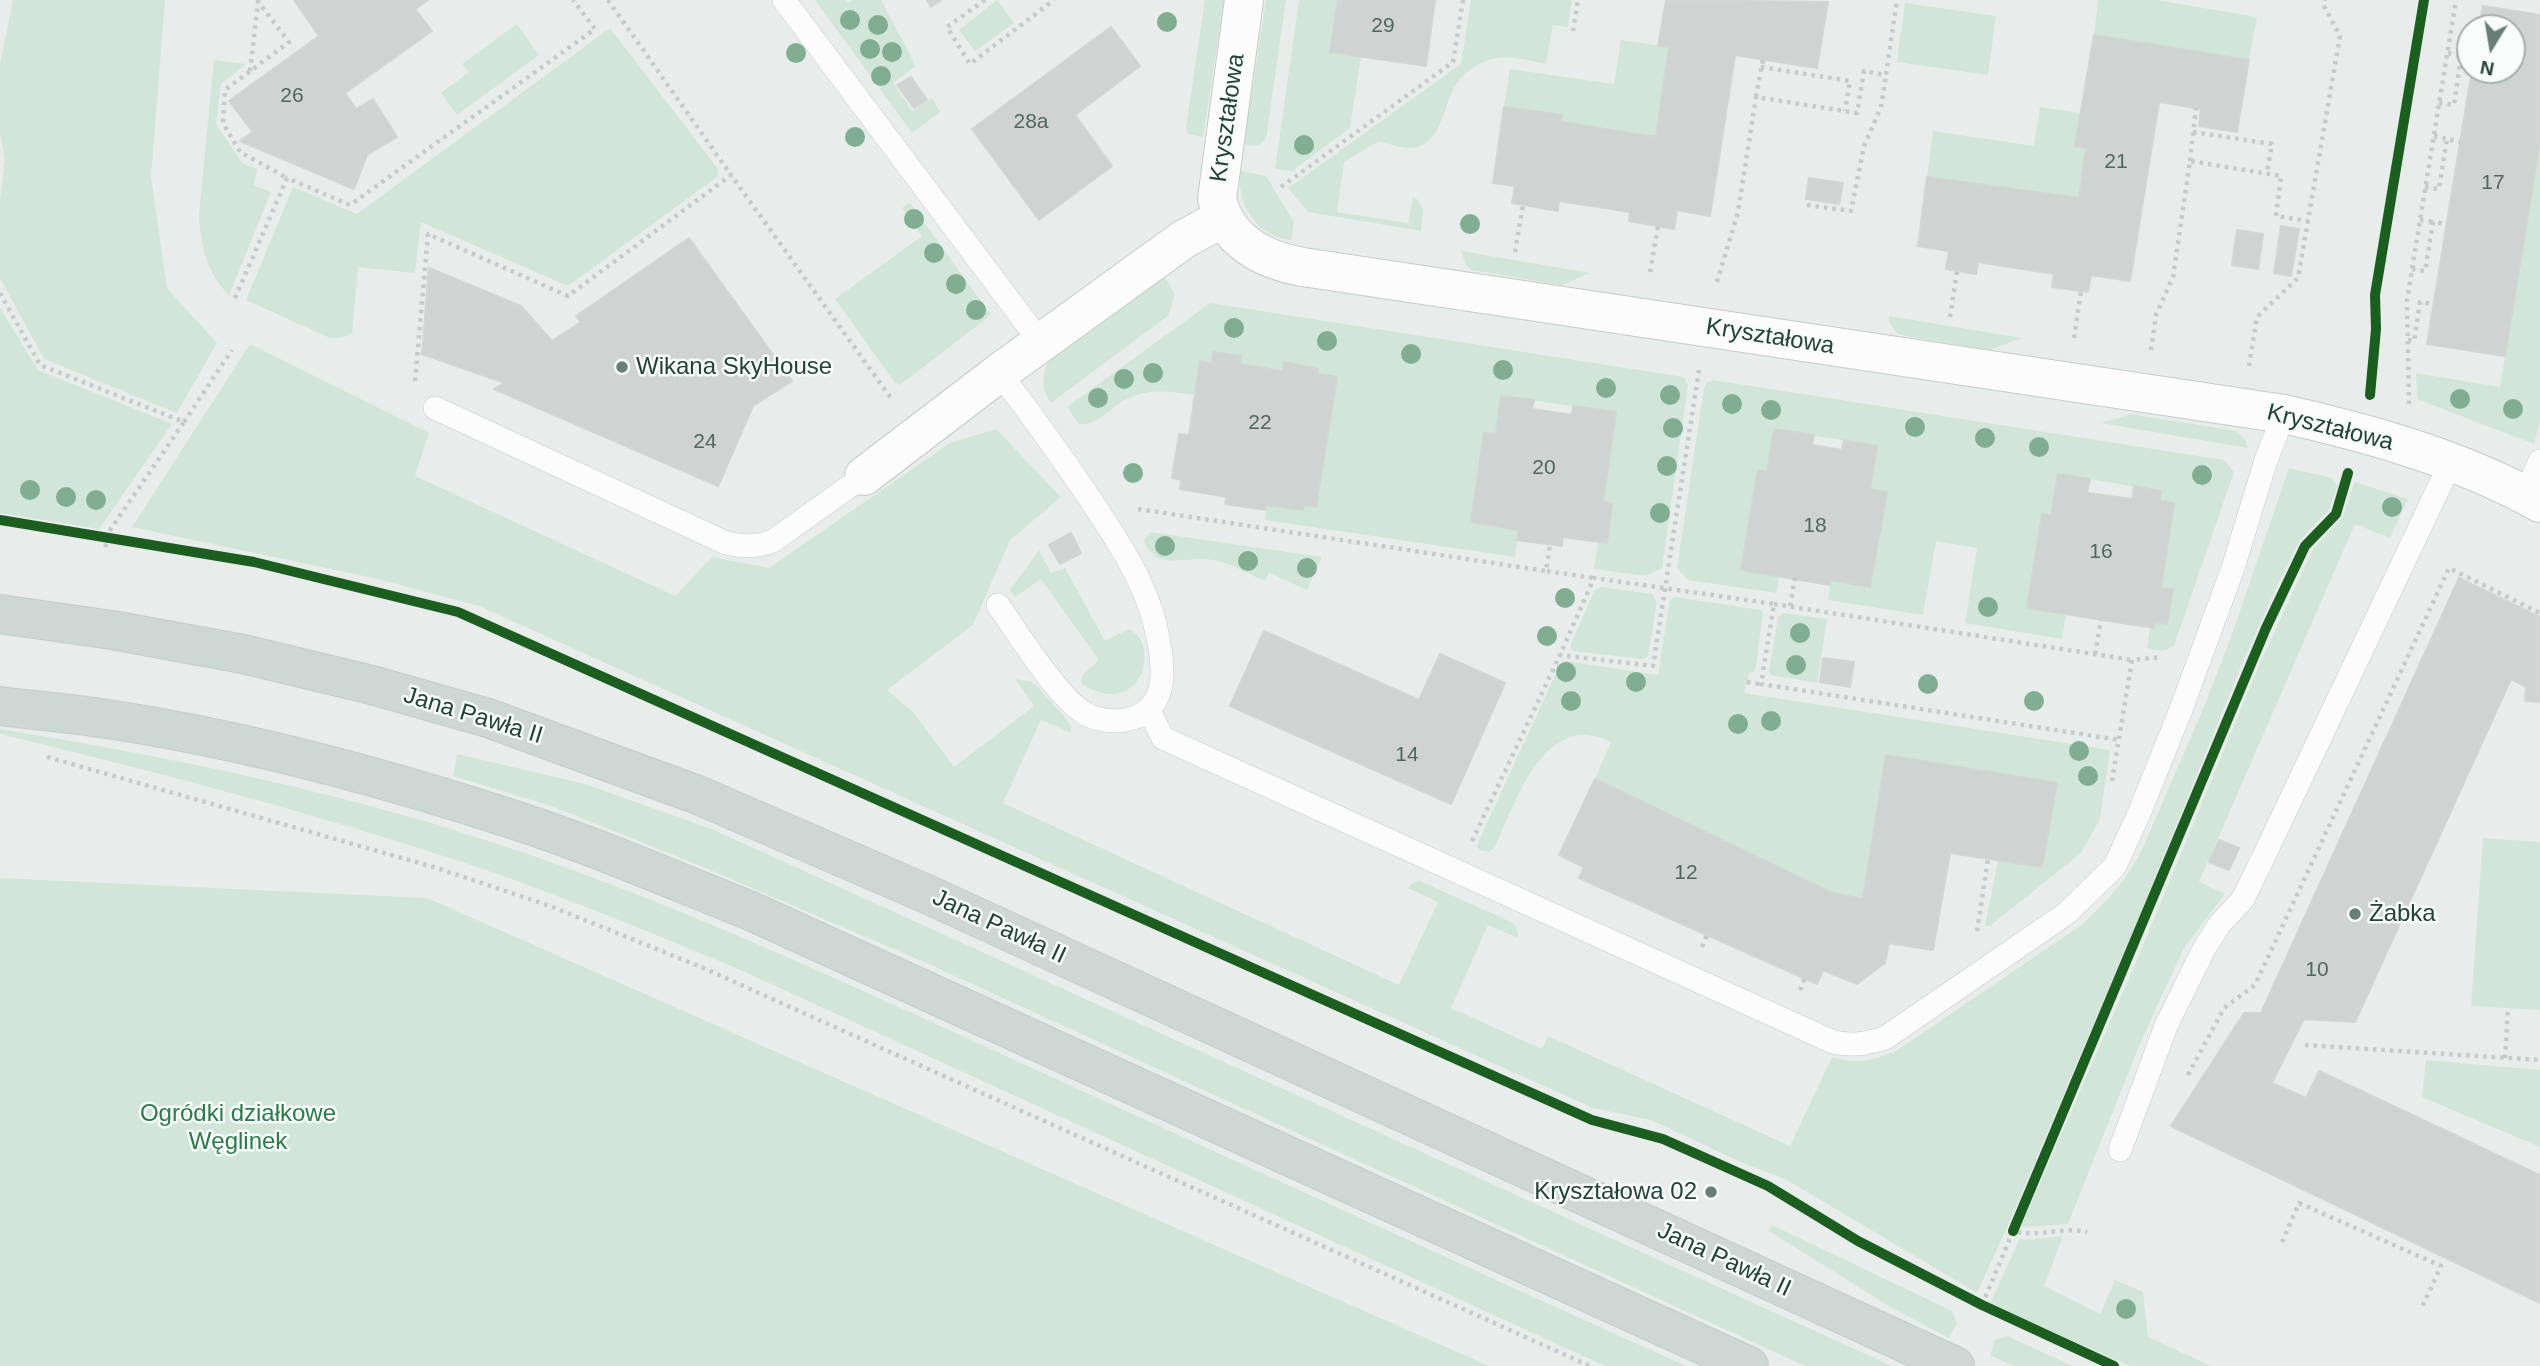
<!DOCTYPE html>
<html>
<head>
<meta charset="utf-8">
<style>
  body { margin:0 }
  #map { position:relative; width:2540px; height:1366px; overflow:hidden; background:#e8edeb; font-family:Helvetica,sans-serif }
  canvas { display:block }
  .north { position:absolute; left:2456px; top:14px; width:70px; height:70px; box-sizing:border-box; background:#f7fbf9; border:2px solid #a3b1ad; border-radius:50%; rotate:191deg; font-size:19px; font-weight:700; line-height:28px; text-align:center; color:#24423a }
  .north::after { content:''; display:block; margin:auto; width:24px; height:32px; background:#697e78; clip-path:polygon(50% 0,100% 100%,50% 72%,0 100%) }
</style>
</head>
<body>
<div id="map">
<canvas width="2540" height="1366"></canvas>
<div class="north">N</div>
</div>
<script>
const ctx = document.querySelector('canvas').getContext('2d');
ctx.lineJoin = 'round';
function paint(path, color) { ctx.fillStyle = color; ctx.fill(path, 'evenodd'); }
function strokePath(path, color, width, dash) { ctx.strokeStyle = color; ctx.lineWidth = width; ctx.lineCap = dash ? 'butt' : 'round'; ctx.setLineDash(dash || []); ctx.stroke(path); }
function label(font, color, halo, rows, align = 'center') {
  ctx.font = font + ' Helvetica,sans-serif'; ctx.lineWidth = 5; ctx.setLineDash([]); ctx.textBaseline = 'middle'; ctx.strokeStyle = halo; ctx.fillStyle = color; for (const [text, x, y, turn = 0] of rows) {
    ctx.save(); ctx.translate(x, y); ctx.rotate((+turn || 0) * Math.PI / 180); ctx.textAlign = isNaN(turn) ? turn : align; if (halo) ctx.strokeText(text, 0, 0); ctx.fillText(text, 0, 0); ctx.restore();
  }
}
paint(new Path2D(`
  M13,0H165L151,177L167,288L217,343L177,413L44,359L0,278V200L5,160L0,133V64Z
  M815,0H845L848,3L853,0H881L916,66L893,83L912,111L932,98L940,112L912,133Z
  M997,0L1014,23L975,51L959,30Z
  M1205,0H1224L1203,137L1188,134L1186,127Z
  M1266,0H1286L1266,139L1258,146L1244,145Z
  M1299,0H1338L1330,52L1361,57L1350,128L1292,171L1275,169Z
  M1471,0H1572L1568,27L1553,25L1546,64C1531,61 1513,56 1498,58C1480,60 1459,75 1452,92C1443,112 1439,147 1410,148C1400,148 1389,144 1379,141L1344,162L1337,212L1408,223L1413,197L1418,200L1423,210L1421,231L1308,212L1288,188L1461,64Z
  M2098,0H2156L2257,17L2249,60L2094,35Z
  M1905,3L1996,16L1988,75L1897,62Z
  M517,24L539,55L457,115L441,93L469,72L462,64Z
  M610,28L718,169L717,177L568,286L421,222L415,273L358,267L352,334L340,338H330L246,300L293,187L357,214Z
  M1621,40L1669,47L1656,137L1561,122L1562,115L1504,107L1510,69L1614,84Z
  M214,60L246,64L221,84L216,124L243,164L258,169L253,185L271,192L229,295C206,272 201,246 199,215Z
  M2040,107L2080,113L2075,146L2086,148L2079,198L1927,177L1933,131L2034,146Z
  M2540,141V420L2534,444L2417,399L2416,373L2500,387Z
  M1240,171L1266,176L1294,222L1291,240C1257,237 1236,204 1240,171Z
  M910,203L991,315L900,385L895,383L835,299L922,236L902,208Z
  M1461,251L1590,273L1562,285L1472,270L1466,265Z
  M1164,276L1175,294L1169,315L1051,403C1041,388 1042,376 1049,360Z
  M1210,303L1684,377L1688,385L1662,568L1646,576L1594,569L1598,542L1607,543L1612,505L1603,502L1616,412L1501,396L1496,434L1484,433L1471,522L1519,530L1515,557L1265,520L1267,505L1303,510L1304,505L1316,507L1336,378L1317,374L1318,369L1284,363L1283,371L1240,364L1241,356L1214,352L1212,363L1200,362L1195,395C1173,392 1153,388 1131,397C1113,404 1099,426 1079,424L1067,407Z
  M0,308L38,370L172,424L99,529L0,513Z
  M1889,316L2022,338L1989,350L1905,336L1897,333L1889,322Z
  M250,344L429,433L415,476L675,596L712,557L769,568L950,443L996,429L1061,497L1010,540L973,625L887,690L913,712L954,767L1034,706L1015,679L1030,681L1038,687L1067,720L1071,726V733L1041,720L1003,803L1399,985L1438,902L1408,888L1414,882L1420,881L1511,922C1517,926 1518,930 1518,938L1488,925L1451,1008L1542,1049L1548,1036L1790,1146L1832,1057C1858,1065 1871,1061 1896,1051L2083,924L2105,902L2123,881L2140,854L2201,714L2229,643L2289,468L2332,478L2338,487L2328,511L2301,539L2278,584L2242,664L2141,912L2012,1216L1977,1293L1787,1180L1743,1163L1651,1120L1593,1108L479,606L378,579L132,527Z
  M1713,380L2224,460L2234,472L2174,646L2162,651L2147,648L2150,628H2154L2155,622L2167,624L2173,590L2161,588L2174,503L2160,501L2161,491L2058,474L2051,515L2027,608L2066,614L2062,639L1965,623L1977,548L1936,541L1923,615L1828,600L1831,580L1871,587L1887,492L1870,489L1877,446L1774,429L1767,472L1758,470L1741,569L1779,576L1777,593L1688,580L1677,568L1704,388L1707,382Z
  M2131,414L2236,431L2244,438L2248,448L2101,423Z
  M2355,482L2408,499L2390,538L2355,524L2199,882L2225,894L2184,948L2141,1041L2068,1224L2021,1227L2137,960L2260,663L2313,549L2342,518Z
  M1150,532L1322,557L1307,590L1269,573L1265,581C1248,574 1231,563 1213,560C1189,555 1156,573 1144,541Z
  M1039,550L1051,573L1065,568L1105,641L1129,629C1161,644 1142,720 1083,685L1081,680L1084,673L1099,660L1041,579L1015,597L1010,590Z
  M1601,587L1652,594L1657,602L1648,656L1642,659L1573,651L1570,646L1594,591Z
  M1675,597L1761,610L1763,614L1755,671L1749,673L1744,693L2110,750L2100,819L2081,853L1990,926H1985L1998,861L2042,867L2056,783L1886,755L1863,899L1832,893L1595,779L1611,742C1544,709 1516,802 1495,847L1489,852L1480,850L1477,847L1479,840L1560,665L1565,661L1658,675L1670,600Z
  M1783,613L1827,619L1817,683L1771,675L1769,672L1778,617Z
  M0,729C177,758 352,794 522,852C688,909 848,984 1008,1057C1234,1160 1460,1264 1686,1366H1605L736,968C637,927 537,885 434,853C291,807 146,769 0,734Z
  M457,754L585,784L714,830L1892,1366H1805L931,965L703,867L554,807L453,776Z
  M2483,838L2540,842V1010L2471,1006Z
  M0,878L427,898L1489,1366H0Z
  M2426,1060L2540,1070V1147L2422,1097Z
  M1772,1225L1952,1311L1957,1323L1949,1338L1892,1308L1769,1231Z
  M2063,1236L2044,1286L2100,1314L2115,1280L2143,1292L2148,1337L2211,1366H2130L1990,1304L2020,1238L2025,1240Z
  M2007,1336L2073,1366H2013L1990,1355L1995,1340Z`), '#d1e6d8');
const building = new Path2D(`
  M294,0H428L415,9L432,31L345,93L356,109L373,99L397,137L367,155L354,189L240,141L253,132L229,101L319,36Z
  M927,0H941L931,7Z
  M1338,0H1435L1426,66L1330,52Z
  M1666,0L1828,2L1817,68L1735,55L1710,216L1677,210L1674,229L1629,221L1630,212L1559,201L1558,211L1512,203L1515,186L1493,183L1504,107L1562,115L1561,122L1656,137L1669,47L1658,46Z
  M2483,6L2540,15V141L2505,356L2427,344L2472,70H2512V28H2479Z
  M1111,27L1140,66L1075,115L1112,166L1039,220L972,129Z
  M2094,35L2249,60L2237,132L2199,126L2201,109L2159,102L2130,281L2091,275L2088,292L2052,287L2054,274L1978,262L1976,274L1946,269L1949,251L1918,246L1927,177L2079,198L2086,148L2075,146Z
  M911,77L927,100L914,108L897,85Z
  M1809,178L1843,183L1839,204L1806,199Z
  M2281,226L2299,229L2291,276L2274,273Z
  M2237,230L2263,234L2258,269L2232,265Z
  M689,238L792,381L753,406L718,486L494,389L505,383L422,354L429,268L521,306L552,341L581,322L576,316Z
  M1213,352L1241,356L1240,364L1283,371L1284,362L1318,369L1317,374L1337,377L1316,507L1304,505L1303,510L1267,505L1266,510L1225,504L1227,497L1180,489L1181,480L1172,478L1179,434L1189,435L1200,361L1212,363Z
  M1501,396L1534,400L1532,409L1572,415L1573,406L1616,412L1603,502L1612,504L1607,543L1563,537L1562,546L1517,540L1519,530L1471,522L1484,433L1496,434Z
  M1774,429L1814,435L1812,445L1842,450L1844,440L1877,446L1870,489L1887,492L1870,587L1831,580L1830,585L1741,570L1758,470L1767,472Z
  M2058,474L2090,479L2087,493L2132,499L2134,486L2161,491L2160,501L2174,503L2161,588L2173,589L2167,624L2155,622L2154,628L2027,608L2042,514L2051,515Z
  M1071,533L1081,553L1060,564L1049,545Z
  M2459,578L2540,617V702L2525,701L2526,687L2511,679L2355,1022L2304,1019L2272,1083L2306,1098L2319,1071L2540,1175V1303L2171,1126L2244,1013H2261Z
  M1264,631L1419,700L1440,654L1505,683L1451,804L1230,706Z
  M1823,658L1854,662L1850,687L1820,682Z
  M1886,755L2057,783L2042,867L1950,853L1933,950L1889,943L1885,963L1857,984L1823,970L1817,984L1579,878L1584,867L1559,855L1595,779L1832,893L1863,899Z
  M2219,840L2239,848L2229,870L2209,862Z`);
paint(building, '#cfd4d2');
strokePath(building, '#d1d6d4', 2);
const service = new Path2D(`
  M784,0L1041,343
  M435,408L726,543C743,547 756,547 773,541L864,476
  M2525,495L2540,461
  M998,605C1018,633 1056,695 1084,713C1095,720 1111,722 1125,720C1173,711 1164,661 1155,624C1143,576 1113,534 1086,493C1058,452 1030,412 999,373
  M1149,711L1163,738L1833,1042C1852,1046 1866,1044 1885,1038L2067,913L2115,866L2138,816L2180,712L2233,568L2266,460L2284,414
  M2120,1150L2166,1026L2204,949L2219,925L2243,899L2263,858L2451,462`);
const minor = new Path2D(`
  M1244,0L1217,199C1227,242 1264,260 1303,267L2284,414C2372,434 2461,459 2540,503
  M864,476L999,373L1184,239L1223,218`);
const primary = new Path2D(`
  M0,614L112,630L243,654L372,685L488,718L698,795L929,895L1955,1366
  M0,706C33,710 67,713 100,718C232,737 368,773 496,814C583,841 668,878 753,912L1749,1366`);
strokePath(service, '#c5cac8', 24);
strokePath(minor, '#c5cac8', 40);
strokePath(primary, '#c3ccc9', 40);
strokePath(new Path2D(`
  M257,0L289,42L225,90L223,123L240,152L287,178
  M608,0L731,175
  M985,0L947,27L970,64L1054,0
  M1573,31L1578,0
  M2448,53L2461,56
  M1761,67L1850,81L1845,111
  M250,71L258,3
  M1756,97L1763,59
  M2439,103L2454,105L2461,56L2470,57
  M2193,132L2272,144L2267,173
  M2434,136L2447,139
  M2190,161L2196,108
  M1281,187L1453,62L1463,0
  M2425,187L2439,189L2447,139L2460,142
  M1807,205L1851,211L1864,146L1881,107L1886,75
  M2420,220L2433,222
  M1515,252L1523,205
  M2412,269L2425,271L2433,222L2447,224
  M1650,272L1658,226
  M1717,282L1738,212L1756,97L1857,113L1864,71L1886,75L1897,0
  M0,293L40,365L184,422L108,533L105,549
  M235,298L287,178L350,205L595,29L573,0
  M1950,317L1957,271
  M2074,338L2081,291
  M2408,340L2414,341L2420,302L2434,304
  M2151,350L2156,315L2173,277L2190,161L2281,176L2276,216L2308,221
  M2249,366L2257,317L2298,278L2340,36L2324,6L2325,0
  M1699,370L1653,666L1560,655L1594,578L1774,604L1761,684L2119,740
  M415,381L428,234L568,296L731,175L893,401
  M2409,404L2407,300L2456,0
  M184,422L232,350
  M1138,509L1546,571L1550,545
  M1547,571L1594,578
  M1774,604L2132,660
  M1790,606L1795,578
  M2095,654L2101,620
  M1747,682L1761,684
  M47,757L437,868L550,906L701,967L1590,1366
  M2112,781L2132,660L2162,657
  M1472,841L1560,655
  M1977,931L1988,859
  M1702,947L1707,935
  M1800,990L1805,978
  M2305,1045L2540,1060
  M2505,1058L2508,1008
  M2188,1075L2224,1008L2255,985L2449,568L2540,613
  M2282,1242L2299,1203L2441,1266L2422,1307
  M1982,1305L2013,1231C2038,1238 2063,1226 2087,1232`), '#c3ccca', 4.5, [3.5, 5]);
strokePath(service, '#fcfcfc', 23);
strokePath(minor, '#fcfcfc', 38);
strokePath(primary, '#cfd7d5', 38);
strokePath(new Path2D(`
  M2370,395L2376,329L2375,295L2424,0
  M0,520L254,562L458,612L1592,1120L1663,1139L1768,1186L1858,1241L1982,1305L2114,1366
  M2013,1231L2266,628L2305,546L2336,514L2348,473`), '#1b5e20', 10);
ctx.fillStyle = '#81ae93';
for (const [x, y] of [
  [850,20],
  [1167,22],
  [878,25],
  [870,49],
  [892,52],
  [796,53],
  [881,76],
  [855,137],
  [1304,145],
  [914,219],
  [1470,224],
  [934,253],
  [956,284],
  [976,310],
  [1234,328],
  [1327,341],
  [1411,354],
  [1503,370],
  [1153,373],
  [1124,379],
  [1606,388],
  [1670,395],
  [1098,398],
  [2460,399],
  [1732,404],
  [2513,409],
  [1771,410],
  [1915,427],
  [1673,428],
  [1985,438],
  [2039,447],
  [1667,466],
  [1133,473],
  [2202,475],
  [30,490],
  [66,497],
  [96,500],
  [2392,507],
  [1660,513],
  [1165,546],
  [1248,561],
  [1307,568],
  [1565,598],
  [1988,607],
  [1800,633],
  [1547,636],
  [1796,665],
  [1566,672],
  [1636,682],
  [1928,684],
  [1571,701],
  [2034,701],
  [1771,721],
  [1738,724],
  [2079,751],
  [2088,776],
  [2126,1309]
]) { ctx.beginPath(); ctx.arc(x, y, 10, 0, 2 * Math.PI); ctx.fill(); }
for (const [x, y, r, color] of [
  [622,367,7,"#697e78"],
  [2355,914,7,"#697e78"],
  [1711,1192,7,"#697e78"]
]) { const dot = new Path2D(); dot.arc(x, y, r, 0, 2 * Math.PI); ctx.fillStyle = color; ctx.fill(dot); strokePath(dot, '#f7fbf9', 2.5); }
label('21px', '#506761', null, [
  ["29",1383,26],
  ["26",292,96],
  ["28a",1031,122],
  ["21",2116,162],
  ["17",2493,183],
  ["22",1260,423],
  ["24",705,442],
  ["20",1544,468],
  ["18",1815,526],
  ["16",2101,552],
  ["14",1407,755],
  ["12",1686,873],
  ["10",2317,970]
]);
label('24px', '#24423a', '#f7fbf9', [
  ["Kryształowa",1228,118,-82],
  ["Kryształowa",1770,337,9],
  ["Kryształowa",2330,428,14],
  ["Jana Pawła II",473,716,17],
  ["Jana Pawła II",999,927,25],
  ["Jana Pawła II",1724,1260,25]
]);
label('24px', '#24423a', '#f7fbf9', [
  ["Wikana SkyHouse",636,367],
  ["Żabka",2369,914],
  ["Kryształowa 02",1697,1192,"right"]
], 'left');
label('24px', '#2d7a4b', '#f7fbf9', [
  ["Ogródki działkowe",238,1114],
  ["Węglinek",238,1142]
]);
</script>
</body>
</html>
